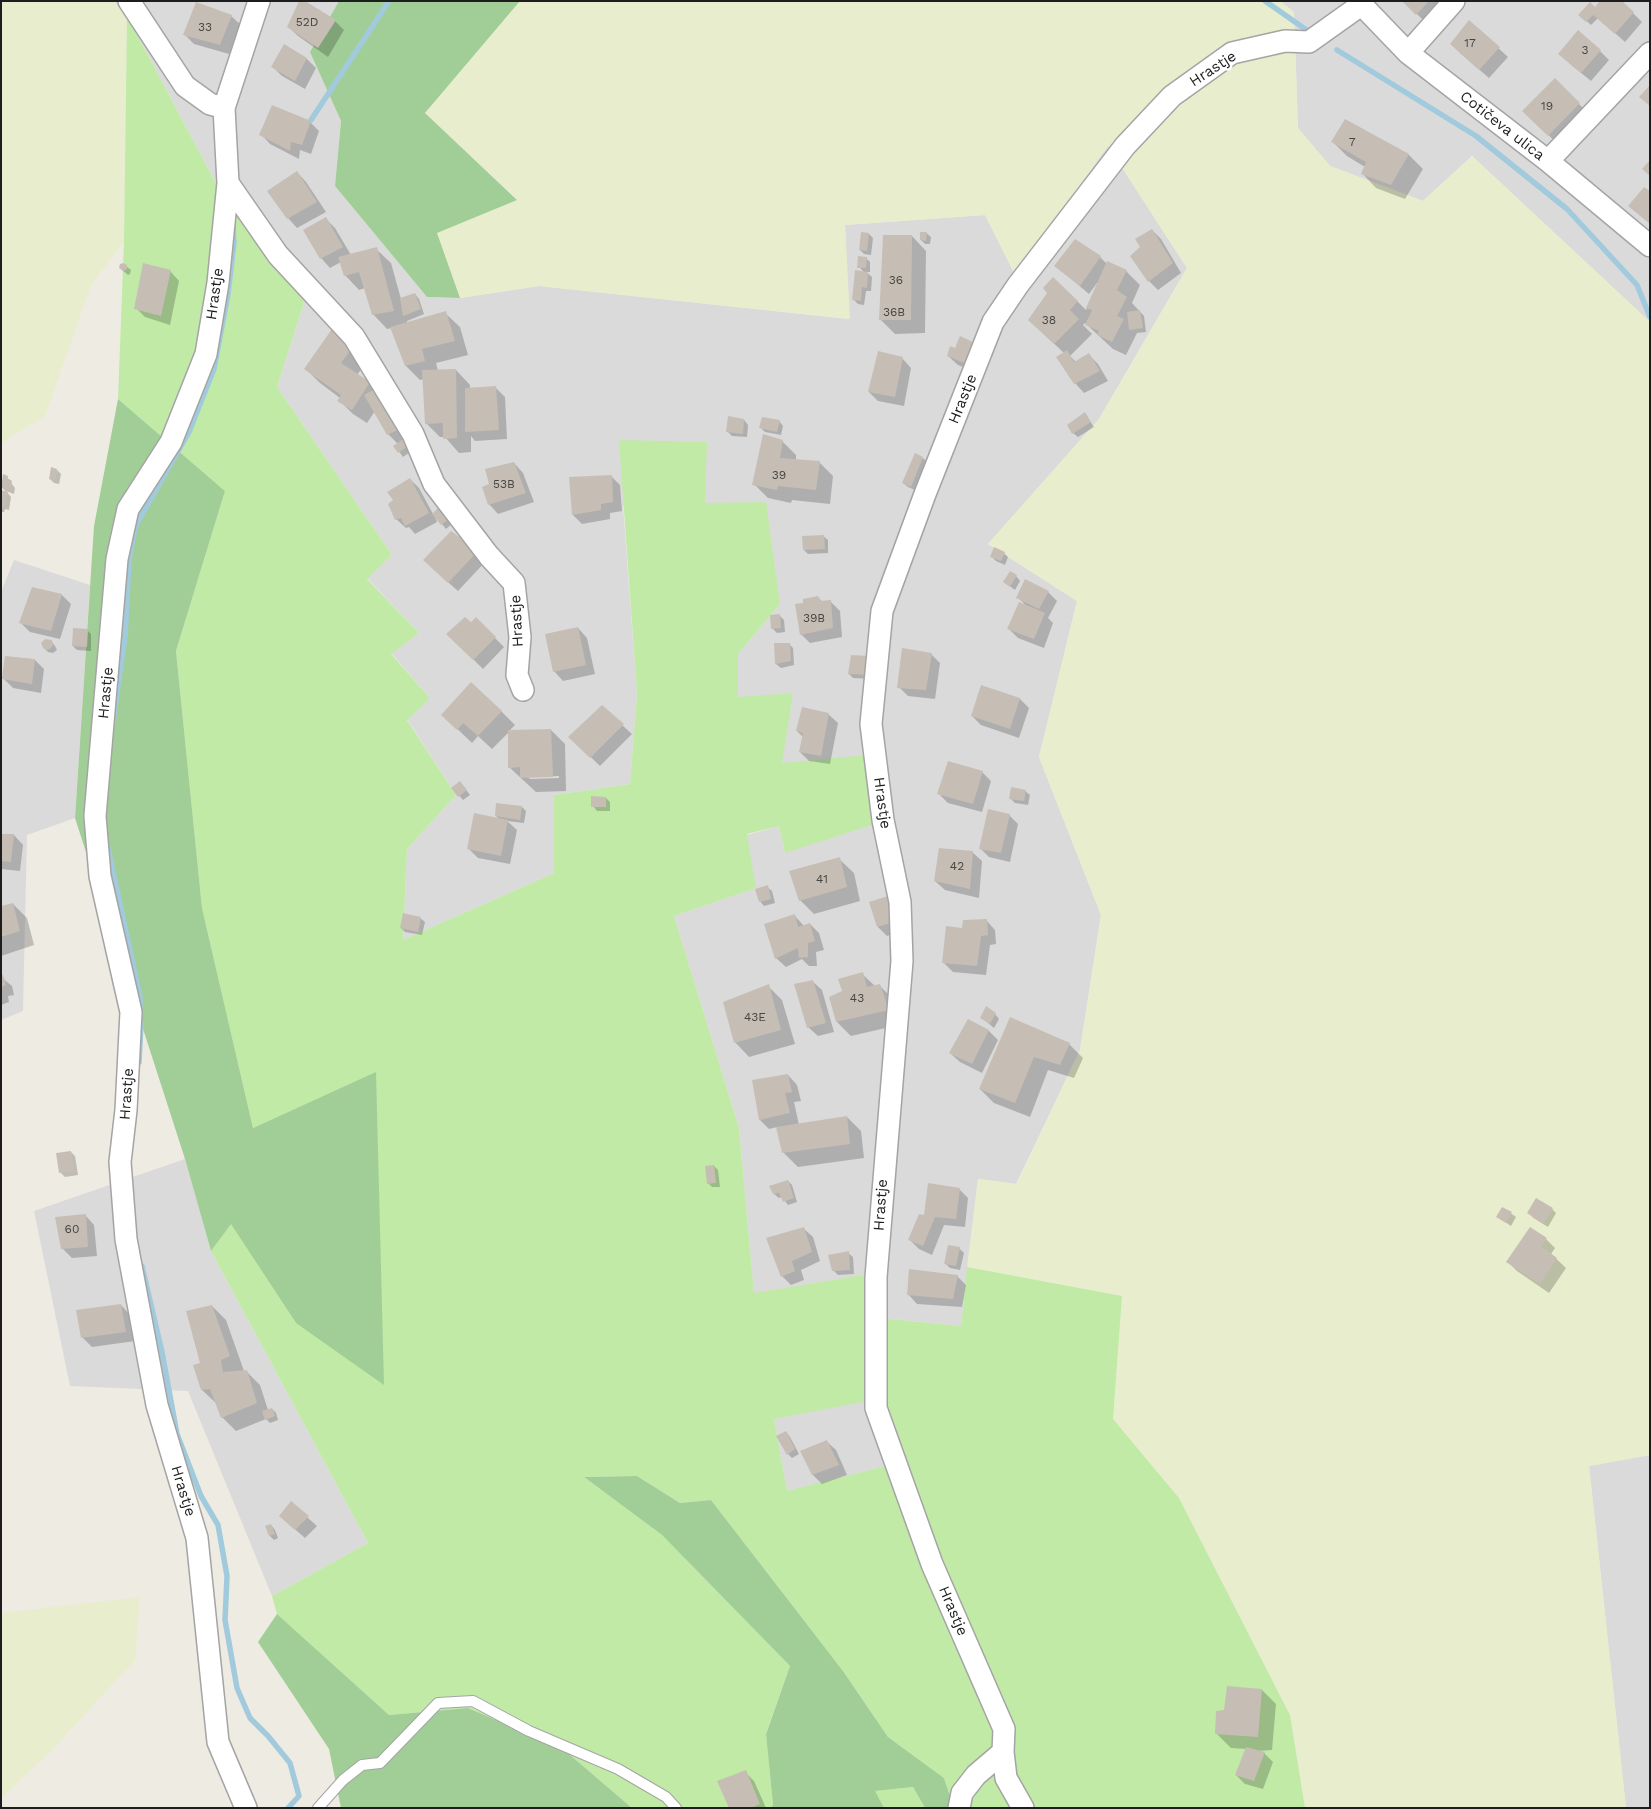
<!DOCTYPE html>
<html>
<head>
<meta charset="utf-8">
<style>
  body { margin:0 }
  #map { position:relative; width:1651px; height:1809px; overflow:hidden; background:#eeebe2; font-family:"Work Sans",sans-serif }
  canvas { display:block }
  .frame { position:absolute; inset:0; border:2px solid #1d1d1d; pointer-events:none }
</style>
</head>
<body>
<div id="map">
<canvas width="1651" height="1809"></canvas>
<div class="frame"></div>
</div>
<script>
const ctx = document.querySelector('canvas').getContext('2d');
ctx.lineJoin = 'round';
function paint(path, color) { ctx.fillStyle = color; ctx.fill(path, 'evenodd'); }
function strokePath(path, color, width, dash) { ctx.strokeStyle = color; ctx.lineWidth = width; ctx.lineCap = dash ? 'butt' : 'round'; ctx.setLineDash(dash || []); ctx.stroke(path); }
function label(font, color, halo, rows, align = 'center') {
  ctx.font = font + ' "Work Sans",sans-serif'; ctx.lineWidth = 5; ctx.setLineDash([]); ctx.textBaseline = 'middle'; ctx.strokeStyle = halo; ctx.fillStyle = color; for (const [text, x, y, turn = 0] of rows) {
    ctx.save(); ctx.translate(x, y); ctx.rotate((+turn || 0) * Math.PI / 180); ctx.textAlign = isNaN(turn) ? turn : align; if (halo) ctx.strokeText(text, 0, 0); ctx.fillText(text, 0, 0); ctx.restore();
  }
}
paint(new Path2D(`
  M114,1H339L310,52L341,121L335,186L427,297L460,298L539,286L849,319L845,225L985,215L1015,274L1108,146L1187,268L1099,419L988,544L1077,601L1039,757L1101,915L1080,1050L1016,1184L978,1179L961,1326L882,1318L902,1462L787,1492L774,1419L869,1274L754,1294L739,1128L674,916L755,888L747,835L779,826L785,853L782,763L738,698V654L780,604L623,506L637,694L630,784L554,795V873L403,940L407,849L456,795L407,719L430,698L391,653L419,633L367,578L392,555L277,387L306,296L220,191L127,16Z
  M1280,1H1650V322L1472,156L1423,201L1330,166L1298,128L1294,13Z
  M14,560L90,585L75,818L27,835L23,1011L1,1020V592Z
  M185,1159L211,1251L368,1543L272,1596L188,1391L70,1386L34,1211Z
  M1650,1455V1808H1626L1589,1466Z`), '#dbdada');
paint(new Path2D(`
  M1,1H114L127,16L124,242L91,285L45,416L1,443Z
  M520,1H1280L1294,12L1298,128L1330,166L1423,201L1472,156L1650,322V1455L1589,1466L1626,1808H1305L1290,1715L1179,1498L1113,1419L1122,1296L967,1267L978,1179L1017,1184L1080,1050L1101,915L1039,757L1077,601L988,544L1099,419L1187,268L1108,146L1015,275L985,215L845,225L850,319L539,286L460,298L437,233L517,199L425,114Z
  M140,1597L135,1660L51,1751L1,1798V1613Z`), '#e8eecd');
paint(new Path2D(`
  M127,16L220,191L306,296L277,387L392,555L367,579L419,633L391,654L430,698L407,720L456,795L407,849L403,940L554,873V795L630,784L637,694L619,440L707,442L705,503L766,502L780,604L738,654V697L793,693L782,763L868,755L878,823L785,853L779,826L747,834L756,888L674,916L739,1128L754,1293L869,1274L868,1401L774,1419L787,1491L902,1462L882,1408L881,1318L961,1326L967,1267L1122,1296L1113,1419L1179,1498L1290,1715L1305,1808H947L953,1805L944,1778L888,1737L843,1671L711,1500L680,1503L637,1476L584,1477L662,1535L790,1666L766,1733L773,1805L771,1808H632L562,1748L468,1708L389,1715L277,1614L272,1596L368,1543L211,1251L231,1223L296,1323L376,1073L253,1128L202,908L176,651L225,491L118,399L124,242Z
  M913,1787L925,1808H884L874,1791Z`), '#c1eaa7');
paint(new Path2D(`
  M339,1H520L425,113L517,200L437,233L460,298L427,297L335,186L341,121L310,52Z
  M118,399L225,491L176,651L202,908L253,1128L376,1072L384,1385L296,1323L231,1224L211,1251L185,1159L75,818L94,526Z
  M637,1476L680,1503L711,1500L843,1671L888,1737L944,1778L953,1805L947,1808H925L913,1787L875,1791L884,1808H771L773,1805L766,1734L790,1666L662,1535L584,1477Z
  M277,1614L389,1715L468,1708L562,1748L632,1808H341L329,1749L258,1642Z`), '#a1ce96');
paint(new Path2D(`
  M1404,1H1447L1426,23Z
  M1595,8L1633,13L1642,22L1625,42L1598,18L1591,25L1580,15Z
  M231,16L241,25L229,54L194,44L185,35Z
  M335,21L344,30L328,57L298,36L289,27Z
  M1470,22L1508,57L1489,78L1460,53Z
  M285,45L307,59L316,68L305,89L282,76L273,67Z
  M1600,51L1609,60L1591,81L1569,63Z
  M1555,80L1593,118L1563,149L1538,125Z
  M1346,120L1409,155L1423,169L1405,199L1376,188L1362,173L1365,167L1347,156L1333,142Z
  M310,122L319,131L311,154L300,150L299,159L270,144L261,134Z
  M297,172L306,182L326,212L297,228L288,218Z
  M326,219L335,228L351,255L376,249L391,263L401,299L415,294L419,299L424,314L407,321V323L445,313L460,327L468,355L436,363L438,371L456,370L470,385V389L496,388L505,397L507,439L475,441L471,436V452L459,453L445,437H440L426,423L424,379L420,380L406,366L392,328L387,329L373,314L365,288L359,290L345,275L341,262L330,268L321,258Z
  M1152,230L1161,239L1181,273L1158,290L1149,281L1131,256L1142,247Z
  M862,233L869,234L873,238L871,255L864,254L860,250Z
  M926,233L931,237L930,244H925L921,240Z
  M912,236L926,251L925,333L895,334L881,320Z
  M1100,257L1107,264L1126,271L1140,285L1132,303L1144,316L1146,332L1137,333L1126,355L1113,349L1085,323L1083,325L1092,334L1070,356L1076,362L1089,355L1098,364L1108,381L1084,393L1075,383L1064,353L1044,334L1077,301L1086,310L1098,284L1097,283L1089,294L1056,266Z
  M866,258L870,262V272H866L872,277L871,291H866L864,305L858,304L854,300L864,272L859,267Z
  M126,266L131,270L130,274L128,275L120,268Z
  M170,271L179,281L170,325L145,317L136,308Z
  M334,328L369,358L357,375L376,390L413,450L403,457L395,446L398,444L388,434L375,411L367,423L353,414L339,400L340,398L320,383L306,369Z
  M951,348L976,372L958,365L948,356Z
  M902,358L911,368L904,406L878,401L869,392Z
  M1085,414L1094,427L1078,437L1073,433Z
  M744,420L748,425L747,437L732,436L728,432Z
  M779,421L783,426L781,435L765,432L761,428Z
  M782,441L796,455V460L819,462L833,476L830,504L792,500L791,503L768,498L754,484Z
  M923,458L927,462L915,490L908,487L903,483Z
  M514,463L523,473L534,502L498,514L489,504L491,485Z
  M57,470L61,474L59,484L54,483L50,479Z
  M4,476L12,481L11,483L15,488L14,494L6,491L11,497L9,510L5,509L4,512H1V492L7,493L1,486Z
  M611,476L620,485L622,511L610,513V519L582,524L573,515L571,478Z
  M410,479L419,488L433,514L440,508L453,523L446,529L436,517H435L437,522L415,534L409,527L406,528L396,519Z
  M452,532L486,561L458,591L433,569Z
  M823,536L828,540V553L808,554L804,550Z
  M1004,553L1008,557L1005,565L996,561L991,556Z
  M1016,576L1020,581L1015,590L1004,582Z
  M1048,592L1057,601L1048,618L1053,623L1044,648L1018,638L1009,629L1027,607L1018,597Z
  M62,595L71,604L60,639L30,632L21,623Z
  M818,597L822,602H831L840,611L842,637L810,643L801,634L805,604Z
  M779,615L784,620L785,632L777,633L773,629Z
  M476,619L504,647L483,669L448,634L472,624Z
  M578,628L587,638L595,674L563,681L554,671Z
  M87,630L91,634V651L77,650L73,646Z
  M51,641L55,646L57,650L53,653L48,652L44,648Z
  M789,644L793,648L794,665L781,668L776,664Z
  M931,654L940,663L935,699L908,696L899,687Z
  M35,660L44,669L41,693L13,688L4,679Z
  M874,662L872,679L853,678L849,674Z
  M1020,699L1029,708L1019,738L981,725L972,716Z
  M602,707L632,734L600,766L570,737Z
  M501,711L515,725L509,731L551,730L565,744L566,791L536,792L509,767V732L492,749L478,736L472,743L443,715ZM559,776V778L530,779L528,777Z
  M828,714L838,723L830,764L809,761L800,752L803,737L797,731Z
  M982,772L991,781L982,812L948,803L939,794Z
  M464,787L470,795L463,800L453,788Z
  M1025,791L1030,795L1028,805L1015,803L1011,799Z
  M606,798L610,802V811H597L593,806Z
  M522,807L526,811L524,823L507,821L517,830L510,864L478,858L469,849L500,820L496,816Z
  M1009,815L1018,824L1010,862L989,857L980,848Z
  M1,835H14L23,845L20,871L1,869Z
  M972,852L982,861L979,898L945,890L935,881Z
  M839,859L854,873L860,901L814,914L800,900Z
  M767,887L772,891L775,903L764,906L760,901Z
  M870,903L903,931L887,936L878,927Z
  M13,904L27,918L34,945L1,956V908Z
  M794,915L804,926L810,924L819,933L824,950L816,952L817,966H809L802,959L786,967L776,958L766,925Z
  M420,918L425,922L422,935L405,932L401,928Z
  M986,920L995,930L996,944L990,945L986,975L953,972L943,962L964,930Z
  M862,974L875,986L879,985L894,1000L903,1024L851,1036L837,1022L844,991Z
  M1,977L12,986L14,995L8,996L9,1002L1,1005Z
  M812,981L822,990L834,1032L818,1036L808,1027Z
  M768,986L782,1000L795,1044L749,1057L735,1042Z
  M995,1014L999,1019L994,1028L982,1018Z
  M1010,1019L1069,1044L1083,1058L1074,1078L1048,1070L1030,1117L994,1103L980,1089Z
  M969,1020L989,1031L998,1040L982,1073L960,1062L950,1053Z
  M788,1075L797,1085L801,1101L794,1102L799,1125L847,1117L861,1131L864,1158L798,1167L783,1152L777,1127L769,1129L760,1120Z
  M71,1152L75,1156L78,1175L65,1177L60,1172Z
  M714,1166L718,1170L720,1187H712L708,1183Z
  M788,1181L792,1185L797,1202L788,1205L782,1197L779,1198L774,1194Z
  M959,1189L968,1198L965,1227L944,1225L932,1255L919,1249L910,1240L925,1216Z
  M1503,1208L1516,1217L1511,1226L1498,1217Z
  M1552,1209L1556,1213L1548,1227L1532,1217Z
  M85,1215L94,1225L97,1256L72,1258L62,1248Z
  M803,1228L813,1237L820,1261L801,1270L804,1280L791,1285L782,1276Z
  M1546,1239L1555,1248L1551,1254L1566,1268L1549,1293L1517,1271L1508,1262Z
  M959,1248L964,1253L960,1270L950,1268L946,1264Z
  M848,1253L853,1257L854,1274L838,1275L833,1270Z
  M957,1276L966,1285L962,1307L917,1304L908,1294Z
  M121,1305L130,1315L135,1341L92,1347L82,1337Z
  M212,1306L226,1320L244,1371H246L260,1385L268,1410L272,1409L276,1413L278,1420L270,1423L266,1419L236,1431L222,1417L217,1404L202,1390V1363Z
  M786,1432L790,1437L799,1454L792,1458L788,1454Z
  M826,1441L836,1450L847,1475L822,1484L813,1475L801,1451Z
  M291,1503L317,1526L305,1538L280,1516Z
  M271,1525L275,1530L278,1538L274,1540L270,1536Z
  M1262,1690L1276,1704L1272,1750L1256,1751L1264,1753L1273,1762L1263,1789L1245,1784L1236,1775L1247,1749L1231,1748L1217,1734L1225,1711Z
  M745,1772L754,1781L766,1808H730Z`), '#0003');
strokePath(new Path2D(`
  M1265,1L1308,31
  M1337,50L1476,136L1567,209L1637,285L1650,317
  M311,120L389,1
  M113,722L125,636L129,559L135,527L189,432L214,369L228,294L234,243L233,226
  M108,848L140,997V1012
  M139,1062L141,1024
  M142,1266L162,1352L177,1434L201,1496L218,1525L227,1576L225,1620L237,1688L250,1718L268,1736L290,1763L299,1796L288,1808`), '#a1cadd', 5.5);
paint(new Path2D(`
  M299,1H305L336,20L318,48L287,27Z
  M1402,1H1429L1416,15Z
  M1600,1H1622L1634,12L1615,34L1593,15L1586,22L1578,15L1590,2L1595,7Z
  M196,2L232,15L220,45L183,35Z
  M1469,20L1500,47L1479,70L1450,44Z
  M1578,30L1601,50L1581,73L1558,54Z
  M284,44L307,58L295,81L271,67Z
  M1555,78L1580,103L1548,136L1522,111Z
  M1650,85V106L1639,97Z
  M272,105L311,121L302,145L291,142L290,151L259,135Z
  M1345,119L1409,154L1391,185L1361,174L1366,162L1331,142Z
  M1650,160V176L1642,169Z
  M297,171L317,202L287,219L267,191Z
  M1644,187L1650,191V224L1628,206Z
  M326,217L343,247L320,259L303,230Z
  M1152,229L1173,263L1148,282L1130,256L1140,247L1135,239Z
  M861,232L869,233L867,251L859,250Z
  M920,232H927L926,241L920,240Z
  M883,235H912L911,320H879Z
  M1075,239L1101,256L1080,286L1054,266Z
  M377,247L394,311L372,315L359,272L344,276L338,257Z
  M858,256L867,257L866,268H857Z
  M1107,261L1127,270L1117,290L1127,297L1117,316L1124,319L1112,342L1097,335L1099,331L1085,325L1092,310L1086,308Z
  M123,263L127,265V269L123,271L119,268L120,264Z
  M143,263L171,270L161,316L134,309Z
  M855,270L868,272L867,288L862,287L861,301L852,300Z
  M1053,277L1078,301L1070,310L1079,319L1054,344L1028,320L1047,293L1043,288Z
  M415,293L421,309L403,316L400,298Z
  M1140,310L1143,328L1129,330L1127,312Z
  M446,311L455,341L422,349L425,361L405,366L390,327Z
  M334,326L356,343L341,363L370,382L352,410L337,401L341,395L304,369Z
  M960,336L975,343L967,364L947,356L950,346L955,348Z
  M1067,350L1074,362L1089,353L1100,371L1074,384L1056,357Z
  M878,351L903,357L895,397L868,392Z
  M456,369L457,438L443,439V423L425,424L422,370Z
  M382,385L404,427L387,435L364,395Z
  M496,386L499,430L465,432V388Z
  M1085,412L1091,422L1072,434L1067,425Z
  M728,416L744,419L743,434L726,432Z
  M762,417L780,420L777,432L759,428Z
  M763,434L783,440L780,458L820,461L816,490L778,486L777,490L752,485Z
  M405,438L410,445L398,453L393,446Z
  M915,453L923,457L911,487L902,483Z
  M514,462L526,493L488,505L482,487L489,484L485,469Z
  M51,467L57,469L55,481L49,479Z
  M3,474L8,476L7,481L12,482L10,490L1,488Z
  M612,475L613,502L601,504V510L572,515L569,477Z
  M410,478L429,513L405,526L401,518L395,520L388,504L393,500L387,492Z
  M1,490L8,492L5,506H1Z
  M440,506L450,518L441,525L432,514Z
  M451,531L478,551L448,583L423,560Z
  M824,535L825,549L803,550L802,536Z
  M994,547L1005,552L1001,561L990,557Z
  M1010,571L1017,575L1010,587L1003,582Z
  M1025,579L1049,591L1039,609L1016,598Z
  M32,587L62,594L51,631L19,623Z
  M818,596L820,601L831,600L833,628L800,635L795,604L803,603V599Z
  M1019,602L1045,613L1034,639L1007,629Z
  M780,614L781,628L771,629L770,615Z
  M465,617L471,622L476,617L496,637L473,660L446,634Z
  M578,627L586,665L553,672L545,634Z
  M73,628L88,629L87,647L72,646Z
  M45,639L52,640L53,646L48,650L43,648L41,643Z
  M774,643H790L791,661L775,664Z
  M902,648L932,653L926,690L897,688Z
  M851,655L870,656L868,675L848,674Z
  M5,656L35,659L32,684L2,679Z
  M471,682L502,711L478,736L463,723L457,730L441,715Z
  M981,685L1020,698L1010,729L971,716Z
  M602,705L624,724L590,758L568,737Z
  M802,707L829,713L821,756L799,752L803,733L796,731Z
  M551,729L553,777L520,778V767L508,768V730Z
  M948,761L983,771L973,804L937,794Z
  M460,781L467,790L458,797L451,788Z
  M1011,787L1026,790L1024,801L1009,799Z
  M591,796L606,797V807H591Z
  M496,803L522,806L520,820L495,816Z
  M988,809L1010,814L1001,853L979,849Z
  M474,813L508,820L501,856L467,849Z
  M1,834H14L11,862L1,861Z
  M939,848L973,851L970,889L934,881Z
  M840,857L847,887L799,901L789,871Z
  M768,885L771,899L759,902L755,889Z
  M888,896L895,922L877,927L869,902Z
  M13,903L20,931L1,937V906Z
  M403,913L421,917L418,932L400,928Z
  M795,914L798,927L810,923L815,941L808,943V957L799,958L798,948L775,959L764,924Z
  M987,919L988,935L981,936L977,966L942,963L946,926L962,928L963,920Z
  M863,972L867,987L880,984L889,1010L836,1022L829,997L842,991L838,979Z
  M3,975L6,985L1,987V976Z
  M813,980L826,1023L807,1028L794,984Z
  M769,984L781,1030L734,1043L723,1002Z
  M986,1006L996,1013L990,1024L980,1018Z
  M1010,1017L1070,1043L1060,1065L1034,1057L1015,1103L979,1089Z
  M968,1019L989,1030L972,1064L949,1053Z
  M788,1074L792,1092L785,1093L790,1113L759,1120L752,1080Z
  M847,1116L850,1144L782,1153L776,1127Z
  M71,1151L74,1171L59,1173L56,1153Z
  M714,1165L716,1183L707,1184L705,1166Z
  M788,1180L794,1198L783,1202L779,1193L773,1194L769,1186Z
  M928,1183L960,1188L956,1219L935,1217L923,1246L908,1240L919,1214L924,1215Z
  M1536,1198L1553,1208L1543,1224L1527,1213Z
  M1502,1207L1512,1212L1506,1223L1496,1217Z
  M86,1214L88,1247L61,1249L55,1217Z
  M804,1227L812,1252L792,1261L795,1271L781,1277L766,1238Z
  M1530,1227L1547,1238L1541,1246L1557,1258L1540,1284L1506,1262Z
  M948,1245L960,1247L956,1266L944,1264Z
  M849,1251L850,1270L832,1271L828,1255Z
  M909,1269L958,1275L953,1299L907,1295Z
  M121,1304L126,1332L81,1338L76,1310Z
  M212,1305L230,1356L221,1360L223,1372L247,1370L257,1403L221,1418L210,1389L201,1390L193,1365L200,1363L186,1311Z
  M272,1408L275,1416L265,1420L262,1411Z
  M786,1431L795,1449L787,1455L776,1436Z
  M827,1440L839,1465L812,1475L800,1451Z
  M291,1501L309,1516L295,1530L279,1516Z
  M271,1524L275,1534L269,1536L265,1526Z
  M1227,1686L1262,1689L1258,1737L1215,1734L1216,1711L1224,1710Z
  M1246,1747L1265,1752L1254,1781L1235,1775Z
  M746,1770L760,1804L751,1808H729L717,1781Z`), '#c6beb5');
const service = new Path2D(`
  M318,1808L343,1780L362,1765L380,1763L438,1703L473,1701L529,1731L618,1769L666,1797L676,1808`);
const minor = new Path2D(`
  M129,1L185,86L210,104L224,108
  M1358,1L1408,53L1548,161L1650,246
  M1408,53L1454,1
  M1548,161L1650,53
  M228,183L278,255L354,337L413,434L434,484L489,556L514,583L520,637L517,675L523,690
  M1003,1752L1006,1778L1023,1808
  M246,1808L218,1742L197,1538L157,1405L126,1239L120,1162L126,1110L131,1012L100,876L95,816L117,559L128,509L171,442L206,354L218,283L228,183L224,108L259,1
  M959,1808L962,1793L976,1775L1003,1752L1004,1729L932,1564L876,1408V1277L902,961L900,902L883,820L871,724L882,611L925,494L993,322L1018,285L1125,146L1172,96L1232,53L1285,41L1309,42L1361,5`);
strokePath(service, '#a4a4a4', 12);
strokePath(minor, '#a4a4a4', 24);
strokePath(service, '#fff', 10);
strokePath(minor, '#fff', 21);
label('12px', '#474543', null, [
  ["52D",307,22],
  ["33",205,27],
  ["17",1470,43],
  ["3",1585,50],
  ["19",1547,106],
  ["7",1352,142],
  ["36",896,280],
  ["36B",894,312],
  ["38",1049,320],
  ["39",779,475],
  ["53B",504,484],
  ["39B",814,618],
  ["42",957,866],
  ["41",822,879],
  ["43",857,998],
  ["43E",755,1017],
  ["60",72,1229]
]);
label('15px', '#1d1d1d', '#fff', [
  ["Hrastje",1213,69,-33],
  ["Cotičeva ulica",1502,126,38],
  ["Hrastje",215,294,-82],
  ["Hrastje",963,399,-68],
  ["Hrastje",517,621,-93],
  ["Hrastje",106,693,-85],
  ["Hrastje",882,803,82],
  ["Hrastje",127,1094,-86],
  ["Hrastje",881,1205,-86],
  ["Hrastje",183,1491,73],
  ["Hrastje",953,1611,67]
]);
</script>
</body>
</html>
